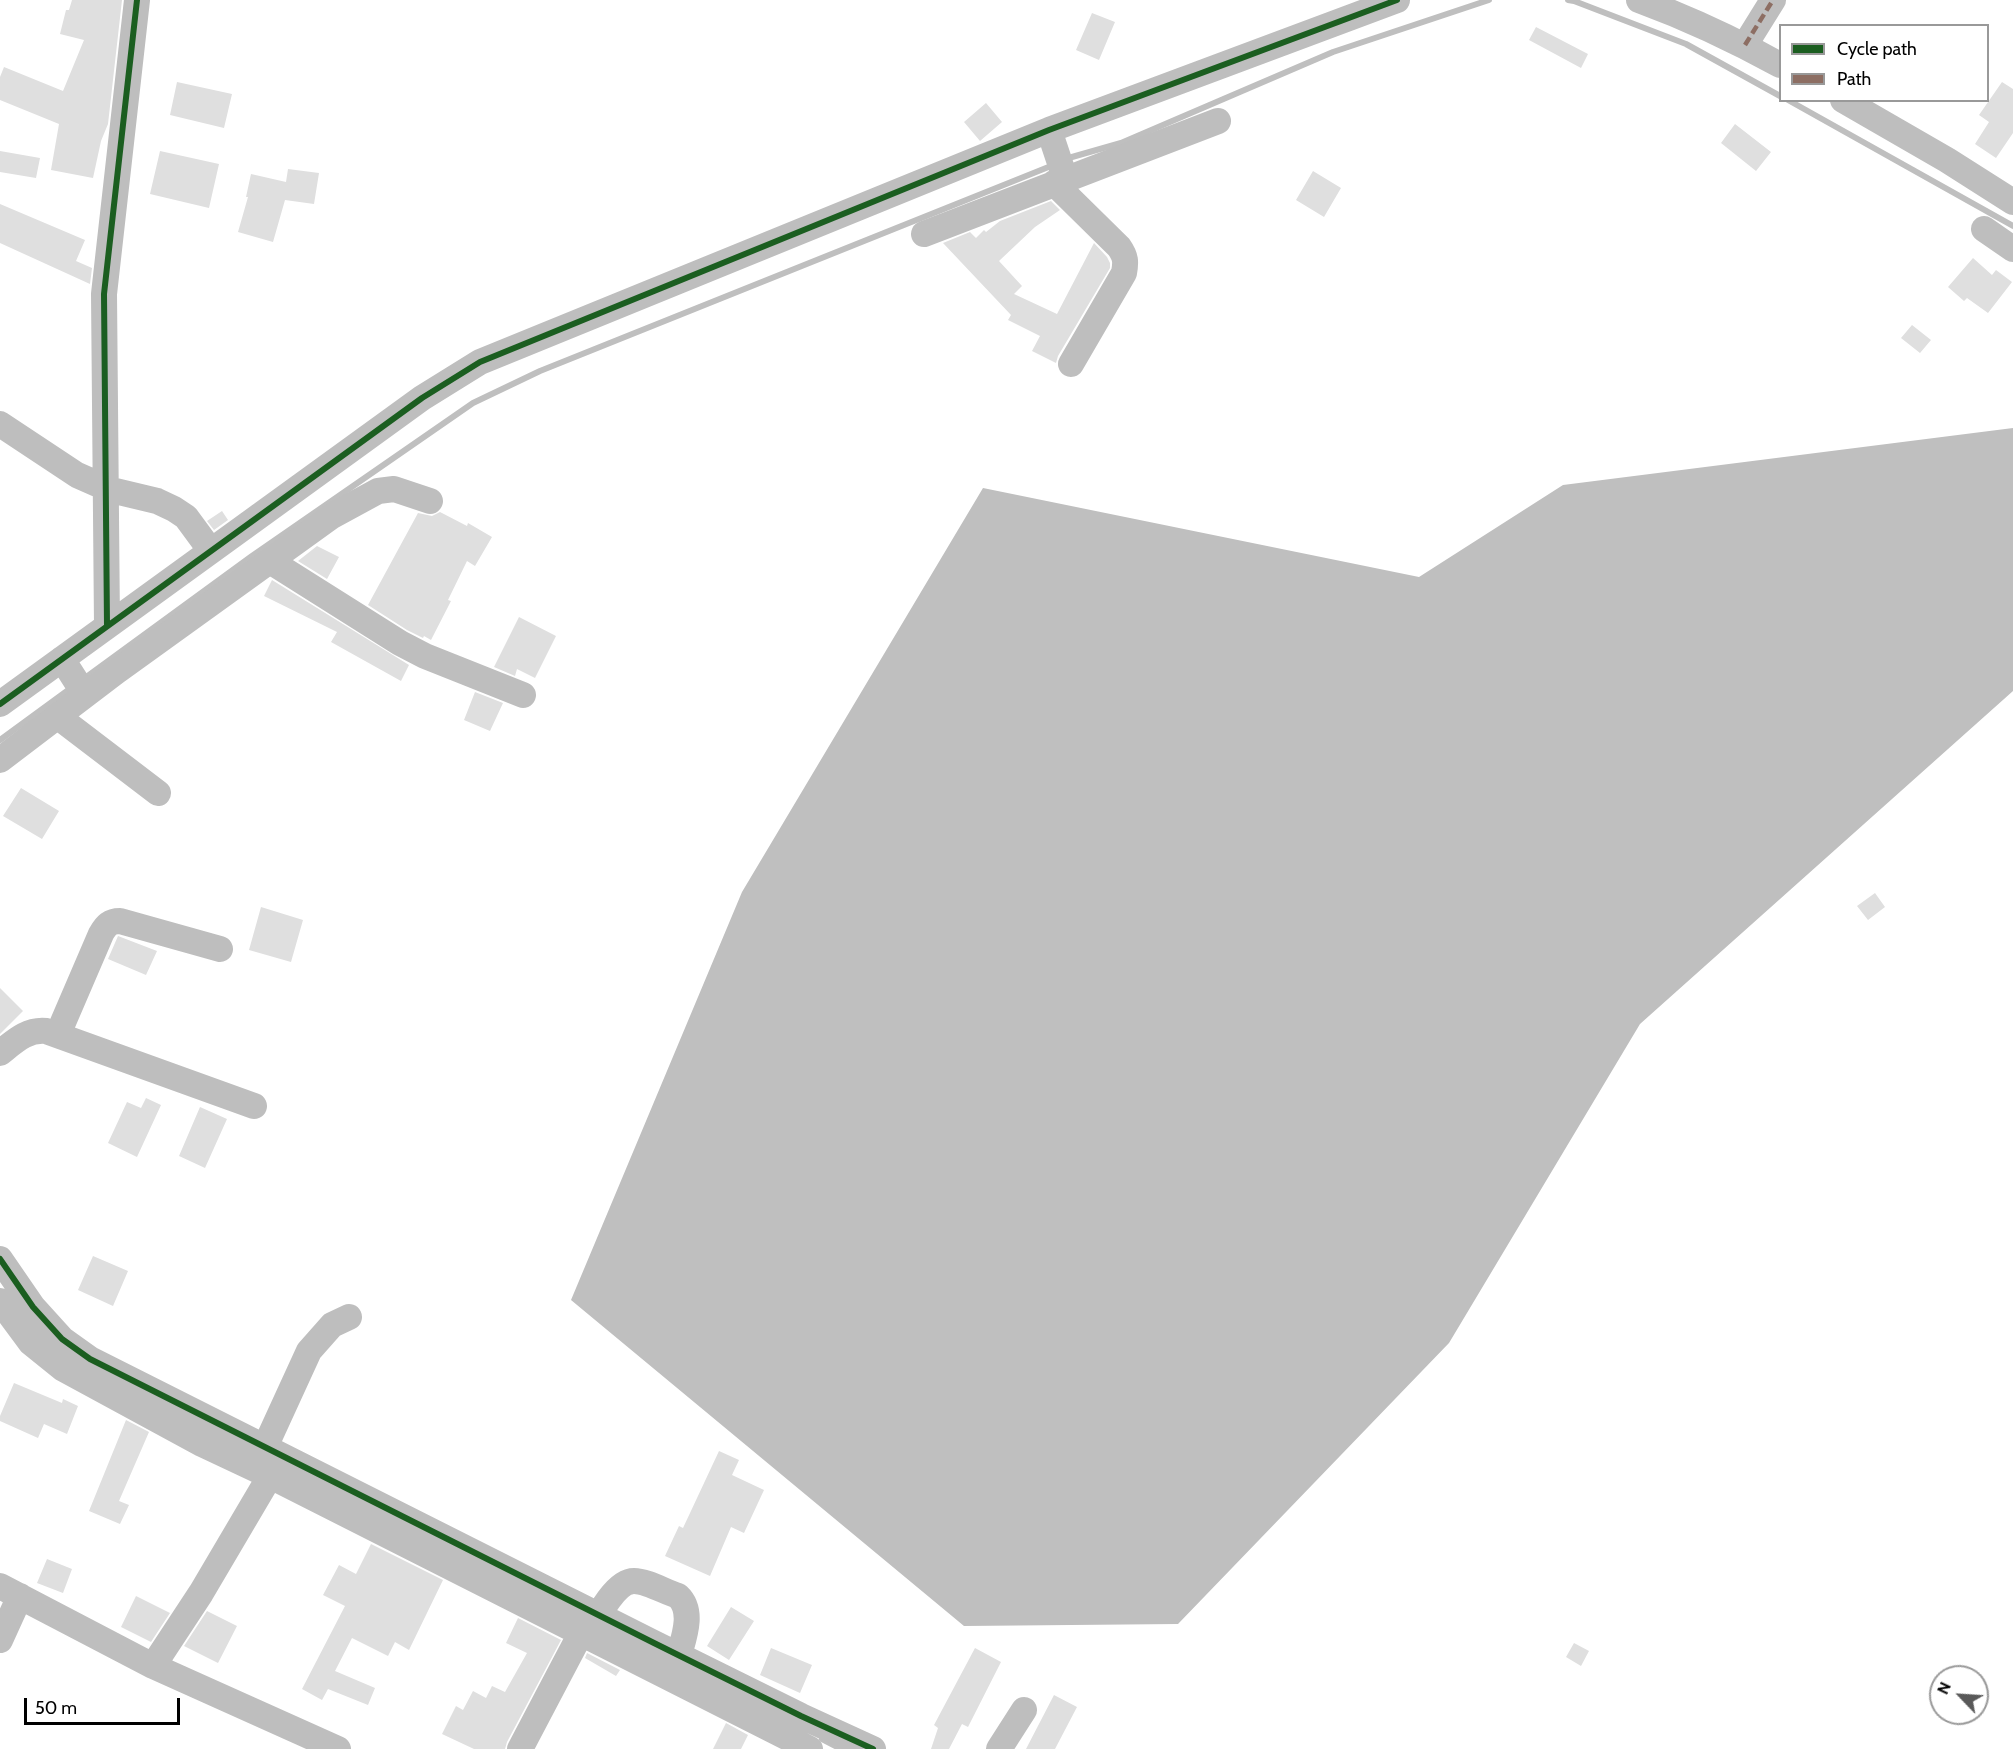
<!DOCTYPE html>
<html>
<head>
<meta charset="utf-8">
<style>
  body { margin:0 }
  #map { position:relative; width:2013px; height:1749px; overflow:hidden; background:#fff; font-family:Cabin,sans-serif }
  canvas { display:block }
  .legend { position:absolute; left:1779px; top:24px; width:210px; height:78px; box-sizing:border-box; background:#fff; border:2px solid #999; margin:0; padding:8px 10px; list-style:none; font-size:18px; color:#000 }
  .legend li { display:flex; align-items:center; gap:12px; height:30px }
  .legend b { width:30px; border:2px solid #999 }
  .north { position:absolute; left:1929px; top:1665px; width:60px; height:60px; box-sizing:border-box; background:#fff; border:2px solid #999; border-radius:50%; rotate:295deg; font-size:16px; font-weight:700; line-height:24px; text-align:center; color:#000 }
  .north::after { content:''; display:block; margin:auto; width:21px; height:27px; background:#595959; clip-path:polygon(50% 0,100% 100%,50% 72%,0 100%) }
  .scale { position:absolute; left:24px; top:1698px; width:156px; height:27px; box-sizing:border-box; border:3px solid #000; border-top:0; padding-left:8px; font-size:18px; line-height:21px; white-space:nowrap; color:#000; -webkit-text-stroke:4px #fff; paint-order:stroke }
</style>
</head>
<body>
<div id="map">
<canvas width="2013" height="1749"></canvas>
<ul class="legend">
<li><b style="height:8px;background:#1b5e20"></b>Cycle path</li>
<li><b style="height:8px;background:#8d6e63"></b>Path</li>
</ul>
<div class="north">N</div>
<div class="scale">50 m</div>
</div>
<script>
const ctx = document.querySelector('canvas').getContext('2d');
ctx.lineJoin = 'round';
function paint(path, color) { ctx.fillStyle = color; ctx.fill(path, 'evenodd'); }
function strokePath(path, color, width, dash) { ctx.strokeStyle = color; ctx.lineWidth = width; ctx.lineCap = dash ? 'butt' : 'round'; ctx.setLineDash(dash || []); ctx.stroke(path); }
paint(new Path2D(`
  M2013,428V691L1640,1024L1449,1343L1178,1624L964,1626L571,1300L742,892L983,488L1419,577L1563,485Z`), '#bfbfbf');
strokePath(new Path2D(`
  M1568,0L1574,1L1686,44L1780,96
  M1788,100L2013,226
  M1072,157L1121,143L1333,52L1489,0
  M85,678L252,556L473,403L540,371L1051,166
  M0,740L67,691
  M822,1739L841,1749`), '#bfbfbf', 6);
paint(new Path2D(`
  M72,0H122L108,124L101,141L93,178L51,170L59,124L0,100V77L4,67L63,91L84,40L60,34L66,10H69Z
  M1092,13L1115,22L1099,60L1076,50Z
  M1536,27L1588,54L1581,68L1529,40Z
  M177,82L232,94L224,128L170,115Z
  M2002,82L2013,89V133L1996,158L1975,144L1989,122L1979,115Z
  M986,103L1002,122L980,141L964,122Z
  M1735,124L1771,152L1756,171L1721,143Z
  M0,151L40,158L36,178L0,172Z
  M160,151L219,164L209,208L150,194Z
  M288,169L319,173L314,204L285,200L273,242L238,232L248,197H246L251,174L286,182Z
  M1313,171L1341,188L1324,217L1296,200Z
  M1051,201L1060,210L1035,227L999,261L1022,286L1014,294L1057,314L1094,243L1107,257L1110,263V268L1058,356L1056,363L1032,351L1040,336L1008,320L1011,315L943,243L970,232L976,238L984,230L986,232L1000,221Z
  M0,204L85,240L76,261L92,268L90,284L0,243Z
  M1973,258L1992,275L1996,270L2012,282L1988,313L1967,298L1964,301L1948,287Z
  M1912,325L1931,340L1920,353L1901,338Z
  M222,511L228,520L214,530L207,521Z
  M440,512L467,526L468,523L492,537L475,566L467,561L448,600L451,601L431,640L424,636L423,638L407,630L368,605L418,513L432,516Z
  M317,546L339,557L327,579L298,561Z
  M272,580L409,665L401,681L331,642L337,632L264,596Z
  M519,617L556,636L535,678L517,669L515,676L494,667Z
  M475,692L503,703L490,731L464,720Z
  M21,788L59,811L42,839L3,816Z
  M1875,893L1885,907L1868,920L1857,906Z
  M261,907L303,920L291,962L249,950Z
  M118,936L157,951L146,975L108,959Z
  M0,988L23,1011L0,1034Z
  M146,1098L161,1105L137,1157L108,1143L127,1102L141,1108Z
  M200,1107L227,1119L205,1168L179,1156Z
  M93,1256L128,1271L113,1306L78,1290Z
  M14,1383L62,1403L63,1399L78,1406L67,1434L44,1424L38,1438L0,1421V1416Z
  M126,1420L149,1432L119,1501L129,1505L120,1524L89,1511Z
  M719,1451L739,1460L732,1475L764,1490L744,1533L731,1527L710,1576L665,1556L679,1526L683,1528Z
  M371,1544L443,1580L409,1650L395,1642L388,1656L352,1638L335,1671L375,1688L368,1705L328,1689L322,1700L302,1689L345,1606L323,1595L339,1565L356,1574Z
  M47,1559L72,1569L63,1593L37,1583Z
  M136,1596L170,1613L151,1642L121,1627Z
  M731,1607L754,1621L729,1660L707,1646Z
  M207,1611L237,1626L218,1663L184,1646Z
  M518,1618L561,1640L507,1742L505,1749H474L442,1734L456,1706L463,1710L473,1691L486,1698L492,1686L505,1692L527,1653L506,1643Z
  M1574,1643L1589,1651L1581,1666L1566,1657Z
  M771,1648L812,1665L800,1693L760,1675Z
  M975,1648L1001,1662L968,1727L962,1724L949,1749H931L938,1728L934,1725Z
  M587,1653L620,1670L616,1676L585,1658Z
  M1054,1695L1077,1707L1055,1749H1026Z
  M726,1723L748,1735L741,1749H713Z`), '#dfdfdf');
strokePath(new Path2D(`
  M1639,0C1688,18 1735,40 1780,65
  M1745,45L1773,0
  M1843,100L1947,160L2013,202
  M1049,130L1065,178
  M1054,183L1119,247C1126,257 1126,262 1124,273L1071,364
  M1984,229L2013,249
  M924,234L1218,121
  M0,424L77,475L111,490L157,501L174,509L186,517L211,551
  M270,561L400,643L425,656L523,695
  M107,626L104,294L137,0
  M62,659L85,695
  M0,704L422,398L480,362L1049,130L1397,0
  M57,716L158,793
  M0,760L117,671L332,516L378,491L394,489L430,501
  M58,1034L101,934C106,925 110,921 120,921L220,949
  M0,1053C14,1042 27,1029 46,1031L254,1106
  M0,1259L33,1307L62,1339L90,1359L654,1643L801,1716L873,1749
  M0,1301L31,1343L62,1368L202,1444L270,1476L810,1749
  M265,1447L309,1351L332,1325L349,1317
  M0,1586L153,1666L338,1749
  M592,1628C599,1614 616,1581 634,1581C647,1581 665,1592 678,1596C694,1611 684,1637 679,1655
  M0,1640L20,1596
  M153,1666L201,1593L270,1476
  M520,1749L581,1633
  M999,1749L1024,1710`), '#bebebe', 26);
strokePath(new Path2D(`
  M1745,45L1773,0`), '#8d6e63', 4.5, [9, 4.5]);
strokePath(new Path2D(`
  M107,626L104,294L137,0
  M0,704L422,398L480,362L1049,130L1397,0
  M0,1259L33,1307L62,1339L90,1359L654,1643L801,1716L873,1749`), '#1b5e20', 6);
</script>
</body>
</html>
